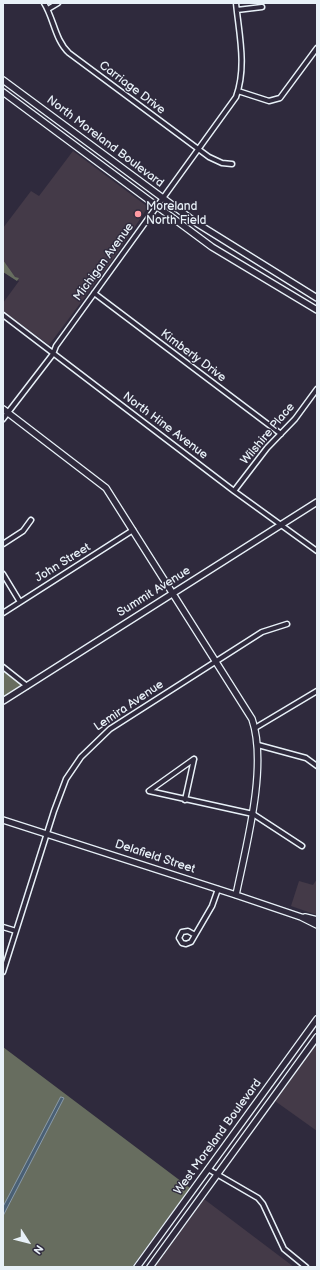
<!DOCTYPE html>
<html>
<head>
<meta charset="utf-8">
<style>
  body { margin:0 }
  #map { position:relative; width:320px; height:1270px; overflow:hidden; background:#2f2a3d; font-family:"Balsamiq Sans",sans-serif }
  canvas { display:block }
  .frame { position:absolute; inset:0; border:4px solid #e8f1f8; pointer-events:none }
  .north { position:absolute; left:8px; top:1222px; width:40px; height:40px; -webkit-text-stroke:3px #2f2a3d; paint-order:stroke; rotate:126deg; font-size:11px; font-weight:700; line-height:16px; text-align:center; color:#e8f1f8 }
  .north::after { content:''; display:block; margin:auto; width:14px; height:18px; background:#e8f1f8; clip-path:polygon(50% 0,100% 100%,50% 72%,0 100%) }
</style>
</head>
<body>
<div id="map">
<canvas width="320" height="1270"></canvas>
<div class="frame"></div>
<div class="north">N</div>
</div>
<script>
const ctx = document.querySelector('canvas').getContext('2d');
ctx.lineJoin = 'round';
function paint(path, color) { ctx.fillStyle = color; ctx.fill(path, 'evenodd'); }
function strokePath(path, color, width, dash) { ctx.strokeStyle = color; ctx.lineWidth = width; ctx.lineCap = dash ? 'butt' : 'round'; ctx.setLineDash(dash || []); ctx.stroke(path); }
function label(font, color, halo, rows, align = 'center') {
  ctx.font = font + ' "Balsamiq Sans",sans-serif'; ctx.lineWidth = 3; ctx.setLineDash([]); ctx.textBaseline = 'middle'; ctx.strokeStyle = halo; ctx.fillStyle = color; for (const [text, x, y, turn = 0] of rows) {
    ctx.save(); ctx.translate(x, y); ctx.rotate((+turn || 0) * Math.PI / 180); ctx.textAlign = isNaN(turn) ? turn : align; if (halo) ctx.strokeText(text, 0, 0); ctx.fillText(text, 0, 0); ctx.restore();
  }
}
paint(new Path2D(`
  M73,151L148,207L112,261L49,345L3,311V303L19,281L3,269V228L31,191L39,196Z
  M317,879V915L291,906L299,881L313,885Z
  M317,1043V1131L275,1101Z
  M204,1199L294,1267H154Z`), '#443a48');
paint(new Path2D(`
  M3,260L15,277L19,278L17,281L3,272Z
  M3,671L22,685L3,697Z
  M3,1047L190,1188L132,1267H3Z`), '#676d5f');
const water = new Path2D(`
  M61,1097L64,1098L3,1216V1207Z`);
paint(water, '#4a6075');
strokePath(water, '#899aa9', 1);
const street = new Path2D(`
  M44,3C54,19 55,40 69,53L209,157L222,163L232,164
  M48,9L58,3
  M237,10L262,7
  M238,91L269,101L280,98L317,48
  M94,293L281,434
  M3,315L234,491L317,551
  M3,419L53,354L56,346L236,97C247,67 239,34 236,3
  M234,491L267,448L295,419L317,389
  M3,544L23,531L31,520
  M3,574L20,602
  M3,613L133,530
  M3,667L27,686
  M255,728L317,691
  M258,745L306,758L317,766
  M194,759L149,791L253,814L302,846
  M185,800L194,759
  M3,927L16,931
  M195,935L188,931L182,932L179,938L182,943L186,944L191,942L212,906L218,889
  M3,972L54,811L66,779L81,757L110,729L262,632L287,624
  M208,1169L258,1198L263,1204L284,1249L306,1267`);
const secondary = new Path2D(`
  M3,80L198,224L317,298
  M3,92L212,247L317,310
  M3,409L106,488L252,719C268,766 246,846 236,895
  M3,701L317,502
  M3,820L236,895L301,917L317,925
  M305,917L317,920
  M137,1267L317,1019
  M150,1267L317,1037`);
strokePath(street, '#e8f1f8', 7);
strokePath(secondary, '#e8f1f8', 8);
strokePath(street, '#2f2a3d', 4);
strokePath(secondary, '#2f2a3d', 5.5);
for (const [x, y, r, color] of [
  [138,214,4,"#ff9aa2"]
]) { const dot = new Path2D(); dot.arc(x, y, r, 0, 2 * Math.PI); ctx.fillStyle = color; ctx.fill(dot); strokePath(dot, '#2f2a3d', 1.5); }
label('12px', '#e8f1f8', '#2f2a3d', [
  ["Carriage Drive",132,88,37],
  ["North Moreland Boulevard",105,142,37],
  ["Michigan Avenue",104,262,-54],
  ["Kimberly Drive",193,356,37],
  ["North Hine Avenue",165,426,37],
  ["Wilshire Place",268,434,-50],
  ["John Street",63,563,-32],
  ["Summit Avenue",154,592,-32],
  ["Lemira Avenue",129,706,-34],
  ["Delafield Street",155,857,18],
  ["West Moreland Boulevard",218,1137,-54]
]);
label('12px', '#e8f1f8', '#2f2a3d', [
  ["Moreland",146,207],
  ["North Field",146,221]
], 'left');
</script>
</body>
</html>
